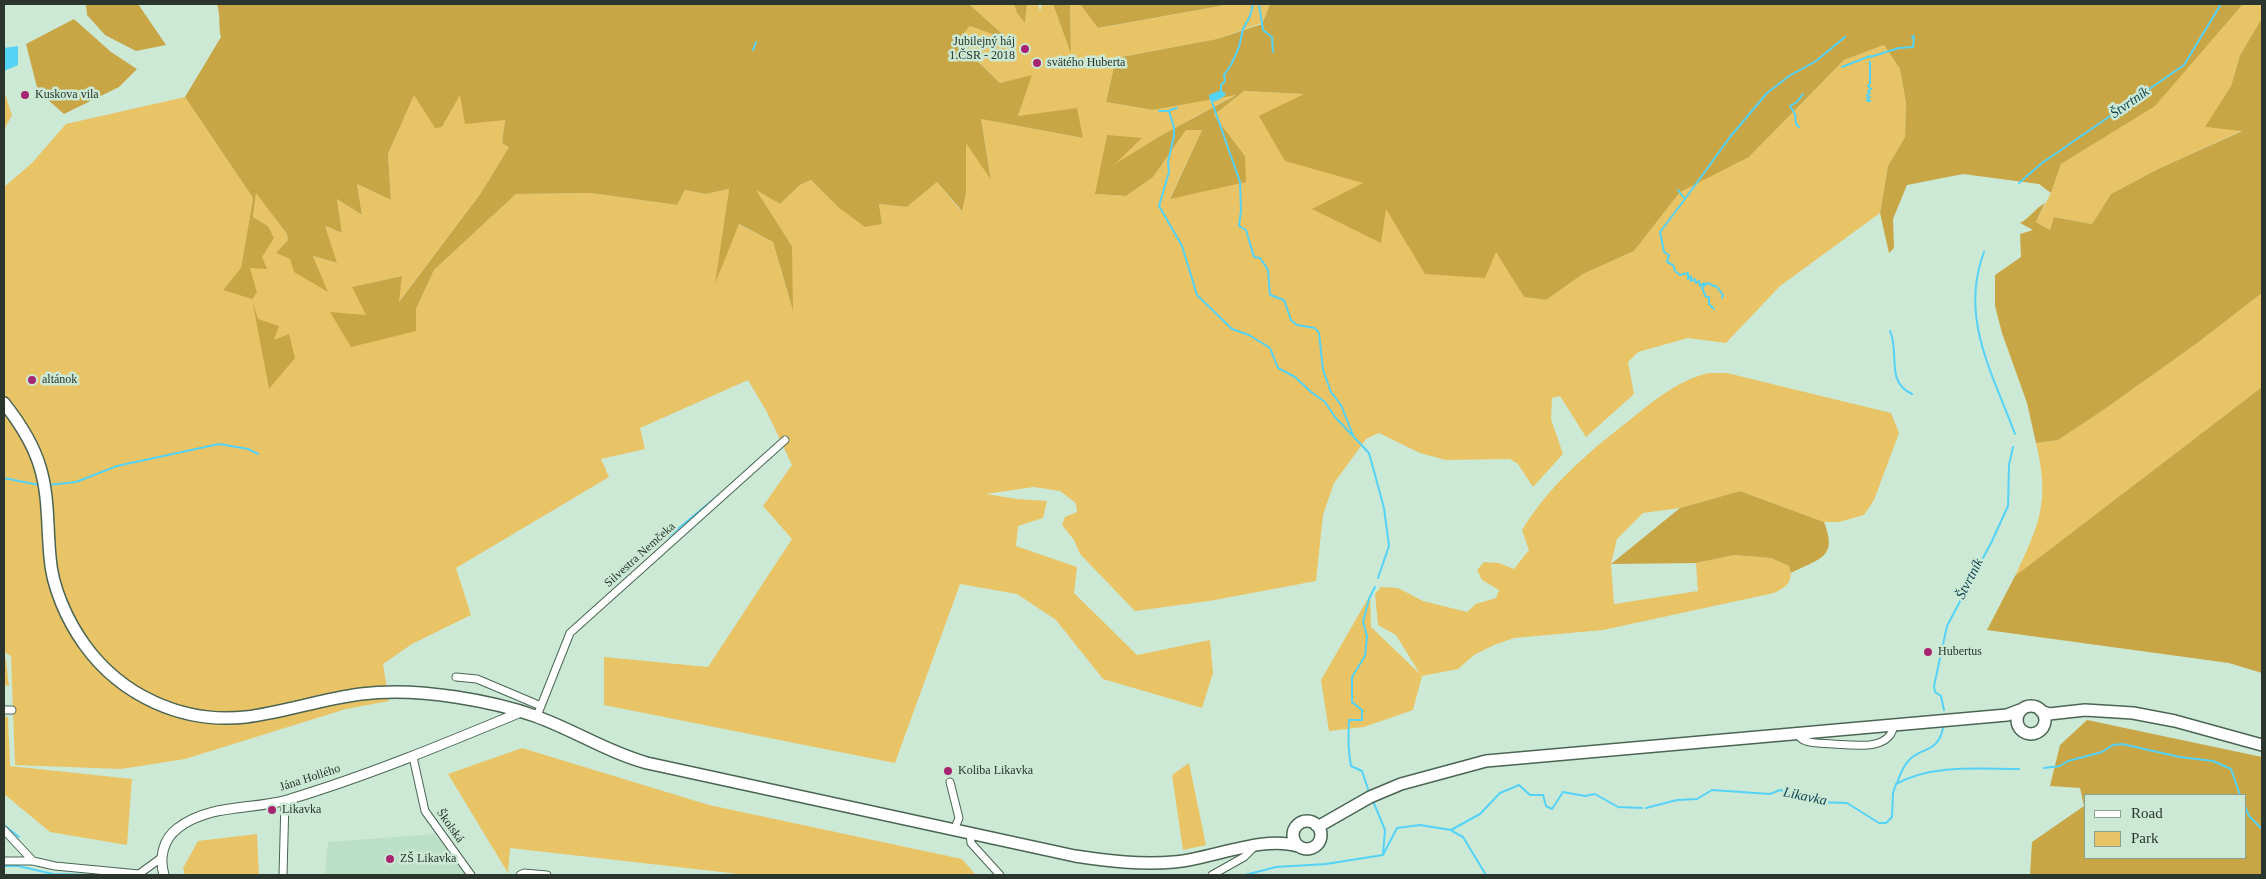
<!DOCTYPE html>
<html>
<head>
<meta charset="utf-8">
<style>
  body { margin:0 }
  #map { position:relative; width:2266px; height:879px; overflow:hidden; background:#cce9d5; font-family:Georgia,serif }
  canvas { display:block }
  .frame { position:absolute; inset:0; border:5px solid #29352d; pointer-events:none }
  .legend { position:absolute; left:2084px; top:794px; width:162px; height:65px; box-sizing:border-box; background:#cce9d5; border:1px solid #8ba192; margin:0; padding:6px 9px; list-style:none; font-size:15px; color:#29352d }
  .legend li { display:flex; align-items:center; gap:10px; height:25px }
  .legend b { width:25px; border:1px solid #8ba192 }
</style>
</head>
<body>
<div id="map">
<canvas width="2266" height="879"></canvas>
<div class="frame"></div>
<ul class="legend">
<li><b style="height:6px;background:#fff"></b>Road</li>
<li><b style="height:14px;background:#e8c467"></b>Park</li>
</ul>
</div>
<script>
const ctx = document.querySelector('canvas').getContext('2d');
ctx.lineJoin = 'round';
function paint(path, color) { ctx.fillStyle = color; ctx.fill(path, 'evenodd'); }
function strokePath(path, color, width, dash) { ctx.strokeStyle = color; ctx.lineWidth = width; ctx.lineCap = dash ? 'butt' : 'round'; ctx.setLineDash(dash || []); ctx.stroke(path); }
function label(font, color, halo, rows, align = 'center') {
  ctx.font = font + ' Georgia,serif'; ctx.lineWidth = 5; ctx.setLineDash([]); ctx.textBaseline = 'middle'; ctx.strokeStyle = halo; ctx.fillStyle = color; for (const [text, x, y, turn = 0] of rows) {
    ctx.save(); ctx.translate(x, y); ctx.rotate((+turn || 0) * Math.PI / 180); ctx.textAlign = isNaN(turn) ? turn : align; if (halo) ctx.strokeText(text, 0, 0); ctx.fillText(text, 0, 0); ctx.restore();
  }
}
paint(new Path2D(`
  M435,834L467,875H325L328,842Z`), '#bce0c7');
paint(new Path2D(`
  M969,4H1014L1017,13L1025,22L1027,4H1038L1040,11L1042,4H1053L1071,53L1070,4H1080L1099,28L1220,6L1225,4H1270L1262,23L1217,39L1116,58L1106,102L1153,110L1237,94L1160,136L1113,166L1107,136L1096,194L1126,196L1153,177L1186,130H1202L1170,198L1245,156L1214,115L1244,91L1305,94L1364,183L1313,209L1381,242L1385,208L1496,251L1524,297L1546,300L1583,274L1634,251L1679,193L1678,192L1749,157L1844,60L1884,45L1900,69L1906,103L1905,137L1888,166L1880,213L1780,286L1726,343L1688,338L1638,352L1628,362L1634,394L1586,437L1560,396L1552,398L1551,419L1563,454L1533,487L1518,464L1510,459L1446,460L1420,453L1379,433L1366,439L1334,483L1323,515L1316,581L1209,601L1135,611L1080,554L1074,540L1062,525L1065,517L1077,512L1076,503L1060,491L1034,487L986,494L1017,499L1047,501L1043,518L1018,526L1016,546L1077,567L1074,593L1137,655L1210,640L1213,673L1202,708L1103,679L1056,620L1017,594L960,584L895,763L604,705V657L708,667L792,539L763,506L792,465L767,412L748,380L640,428L645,449L601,459L609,477L456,568L471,615L412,644L383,664L389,701L346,709L185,759L121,769L15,765L11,656L4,652V187L32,163L66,124L185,97L253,198L241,269L223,290L257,292L249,268L262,257L268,226L253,217L256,192L287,234L288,240L277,253L290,259L327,291L313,256L336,263L324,226L342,233L337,199L362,215L357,184L391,200L388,154L414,94L442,127L460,94L505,120L502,143L510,146L481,193L398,303L402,276L353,287L367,315L416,330V309L434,270L516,194L591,193L677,205L685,190L706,194L729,189L716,281L738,224L773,242L792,308V246L755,189L780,204L800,185L811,180L838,207L882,224L879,204L907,207L937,182L961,211L966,193V142L991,179L981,119L1083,138L1018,116L1031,76L1000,83L957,40L970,26L1008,39ZM257,319L273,341L269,388Z
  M2243,4H2262V18L2240,55L2231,86L2206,127L2243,130L2158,169L2111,194L2092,224L2055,217L2050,230L2036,222L2051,193L2061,164L2154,106Z
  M4,91L12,115L4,130Z
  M2262,293V387L2015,576C2040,523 2050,502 2036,443L2058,440L2102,411L2196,344Z
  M1708,373H1727L1891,413L1899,433L1874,500L1864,515L1839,522H1824L1740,491L1680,508L1643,513L1617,539L1611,564L1614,604L1698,591L1696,563L1734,555L1771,558L1789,566C1794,581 1787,587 1774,593L1603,630L1514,638L1494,645L1474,655L1458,669L1422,676L1413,710L1364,727L1329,731L1321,680L1370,595L1371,627L1420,674L1396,635L1378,625L1375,594L1381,587L1398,588L1423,601L1467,612L1476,604L1496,598L1499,590L1482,580L1477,570L1484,562L1499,563L1514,569L1529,550L1522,530C1549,486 1586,454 1626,423C1651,403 1676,381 1708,373Z
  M4,657L6,659L9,686L4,685Z
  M4,716L8,717L10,766L132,779L127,845L50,832L4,794Z
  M522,748L709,805L962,859L976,875H748L510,848L508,873L448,774Z
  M1189,763L1206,845L1183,850L1172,775Z
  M257,834L259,875H185L183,868L198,841Z`), '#e8c467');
paint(new Path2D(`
  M86,4H138L166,45L136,51L105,35L87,15Z
  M217,4H969L1009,40L970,26L957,41L1000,83L1032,75L1018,116L1077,108L1083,138L981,119L991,180L966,143V193L962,211L937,182L907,207L879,204L882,224L865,227L838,207L811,180L800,185L780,204L756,190L792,246L793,311L773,242L739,224L715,284L729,189L706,194L685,190L677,205L591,193L516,194L434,270L416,309V331L351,347L330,312L366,315L352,287L402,276L399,302L481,193L509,147L502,143L505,120L465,124L460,95L442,127L435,128L414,95L388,154L391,200L357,184L362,215L337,199L342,233L325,226L337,263L313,256L328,292L294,272L290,259L276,253L288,240L287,234L256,193L253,217L268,226L274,238L262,257L267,269L250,268L257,292L252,300L258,319L279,326L274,340L289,334L295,358L269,389L252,299L223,290L241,268L253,198L185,97L221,37C218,27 221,17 217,4Z
  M1014,4H1027L1025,23L1017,13Z
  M1053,4H1070L1071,54Z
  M1080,4H1225L1220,6L1098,28Z
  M1270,4H2243L2155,106L2061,164L2051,193L2039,184L1963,174L1907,185L1893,219L1894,248L1889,253L1880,213L1888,166L1905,137L1906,103L1900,69L1884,45L1844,60L1749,157L1680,192L1634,251L1583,274L1546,300L1524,297L1496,252L1485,278L1425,274L1386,209L1381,243L1312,209L1363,183L1285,161L1259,116L1304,94L1244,91L1214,115L1245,156L1246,182L1170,199L1202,130H1186L1153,177L1126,196L1095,194L1107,135L1142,138L1115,164L1160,136L1236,95L1153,110L1106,102L1116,58L1217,39L1262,24Z
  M2262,18V293L2196,344L2102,411L2058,440L2036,443L2027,403L2002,333L1995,306V275L2021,257L2020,234L2033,230L2020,223C2030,218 2034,209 2045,203L2036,222L2050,230L2054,217L2092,224L2111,194L2158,169L2242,131L2205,127L2231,86L2240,55Z
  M74,19L111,52L137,69L119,87L64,114L38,91L26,44Z
  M2262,387V673L2229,663L1987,630L2015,576Z
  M1740,491L1824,522C1838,558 1820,558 1791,573L1789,566L1771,558L1734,555L1696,563L1611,564L1680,508Z
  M2087,720L2262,757V875H2030L2032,842L2084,806L2080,788L2050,786L2060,745ZM2085,795H2245V858H2085Z`), '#c9a645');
paint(new Path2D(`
  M18,46V65L4,71V48Z
  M1221,90L1226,94C1223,98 1215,103 1210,101L1209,95Z`), '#54d2f7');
strokePath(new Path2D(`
  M1259,4L1263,30L1272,37L1273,52
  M753,50L756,42
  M1870,57L1899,48L1913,47L1914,39L1912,37L1914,36
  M1842,67L1870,56
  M1221,90V85L1225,81L1224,75L1231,65L1239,47L1243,29L1250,16L1253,4
  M1867,101H1870L1867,98L1870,97L1867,95L1870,93L1868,91L1871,89L1868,86L1870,83V62
  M1212,102L1240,182L1241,210L1239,226L1246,230L1254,257L1260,258L1268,270L1270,295L1284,300L1291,320L1297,325L1315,328L1319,333L1323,370L1331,392L1341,405L1353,435
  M1170,110L1177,108
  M1159,111H1169L1174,128V136L1168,162L1169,172L1159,206L1182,246L1197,295L1232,329L1249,335L1270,348L1278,368L1295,377L1311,392L1325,402L1335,417L1369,453L1384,508L1389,546L1378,578
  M1799,127L1796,124L1795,114L1790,106L1797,102L1803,94
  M2019,183L2042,163L2184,65L2221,4
  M1678,190L1685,199L1660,232L1664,252L1669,255L1667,262L1673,265L1675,271L1680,275L1688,273V279L1691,276V281L1695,279L1696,283L1699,281L1700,286L1704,283V286L1707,283L1717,287L1723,295L1722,298
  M1685,199L1730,137L1767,93L1789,76L1816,61L1845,37
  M1984,252C1959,318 1993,374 2015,434
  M1704,286L1702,288L1706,297H1709V304L1714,309
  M1890,331C1900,353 1885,382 1912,394
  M4,478L39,485
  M48,485L76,482L117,466L219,444L248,449L258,454
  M729,486L759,459
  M668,537L720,494
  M1944,710L1941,696L1935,692L1934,686L1947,626L1992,541L2008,506L2009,465L2013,447
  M2044,768L2060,766L2068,761L2102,752L2113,745L2122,744L2180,757L2213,761L2231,769L2240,795
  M1897,783C1900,774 1903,766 1910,759C1922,747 1938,753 1943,728
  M1369,792L1362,771L1351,766C1348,751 1348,736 1349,720H1362V710L1352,702V677L1365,656L1367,636L1363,622L1369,599L1375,587
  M1373,801L1385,830L1383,854
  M2245,806L2249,816L2262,829
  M1646,808L1677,800L1697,799L1712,790L1770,794L1780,790L1819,802L1847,803L1879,823H1886L1892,817L1893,793L1896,784C1933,764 1979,769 2019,769
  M4,825L19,837
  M1452,831L1463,837L1486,875
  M4,866H18L53,874L92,875
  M1245,875L1276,867L1326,864L1383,855L1397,828L1420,825L1451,830L1480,814L1500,793L1519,785L1530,795H1543L1546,806L1552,809L1563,792L1585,796L1595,794L1618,807L1642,808`), '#54d2f7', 2);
const minor = new Path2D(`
  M456,677L477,679L541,706
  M4,710H12
  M537,716L570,633L785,440
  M1797,733C1799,737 1802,740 1806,741C1814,744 1825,743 1833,744C1853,745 1891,752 1894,724
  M413,757L425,811L471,875
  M950,782L959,818L954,830
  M4,830L33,861
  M970,833L971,843L1000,875
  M4,861H33L55,866L139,874L161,858
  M283,875L285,800
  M520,875L524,873L547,875
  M1212,875L1244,857L1255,846`);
const tertiary = new Path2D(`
  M164,875C159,858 163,839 178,828C209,804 251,810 287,800C367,776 444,744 521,712`);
const primary = new Path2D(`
  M4,403C19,422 33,443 40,467C49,496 47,526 50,557C52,587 67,620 84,644C121,696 183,724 246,717C285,712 322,699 361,694C392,690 424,692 456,697C482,701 510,707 535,716C574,730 607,752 647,763L1075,856C1108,861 1141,865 1174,862C1211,859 1263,835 1298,846
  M2017 720a14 14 0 1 1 28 0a14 14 0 1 1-28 0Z
  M2041,711L2049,714L2085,710L2133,713L2175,721L2262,745
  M1293 835a14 14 0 1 1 28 0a14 14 0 1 1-28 0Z
  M1316,825H1321L1370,797L1401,784L1486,761L2007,715L2020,710`);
strokePath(minor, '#4b6553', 9);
strokePath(tertiary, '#4b6553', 11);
strokePath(primary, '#4b6553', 14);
strokePath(minor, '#fff', 7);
strokePath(tertiary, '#fff', 9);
strokePath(primary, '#fff', 11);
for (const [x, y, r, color] of [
  [1025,49,5,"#a72471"],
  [1037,63,5,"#a72471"],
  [25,95,5,"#a72471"],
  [32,380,5,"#a72471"],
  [1928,652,5,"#a72471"],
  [948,771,5,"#a72471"],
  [272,810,5,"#a72471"],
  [390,859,5,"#a72471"]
]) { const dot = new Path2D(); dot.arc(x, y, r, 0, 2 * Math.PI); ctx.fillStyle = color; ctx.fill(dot); strokePath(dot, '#cce9d5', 2); }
label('12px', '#29352d', '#cce9d5', [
  ["Jubilejný háj",1015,42,"right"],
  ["1.ČSR - 2018",1015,56,"right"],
  ["svätého Huberta",1047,63],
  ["Kuskova vila",35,95],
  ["altánok",42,380],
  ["Hubertus",1938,652],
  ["Koliba Likavka",958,771],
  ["Likavka",282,810],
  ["ZŠ Likavka",400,859]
], 'left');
label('12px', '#29352d', '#cce9d5', [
  ["Silvestra Nemčeka",640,555,-42],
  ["Jána Hollého",310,778,-18],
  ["Školská",450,826,55]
]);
label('italic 14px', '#0d4554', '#cce9d5', [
  ["Štvrtník",2130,103,-35],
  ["Štvrtník",1970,579,-63],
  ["Likavka",1805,797,12]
]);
</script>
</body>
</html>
